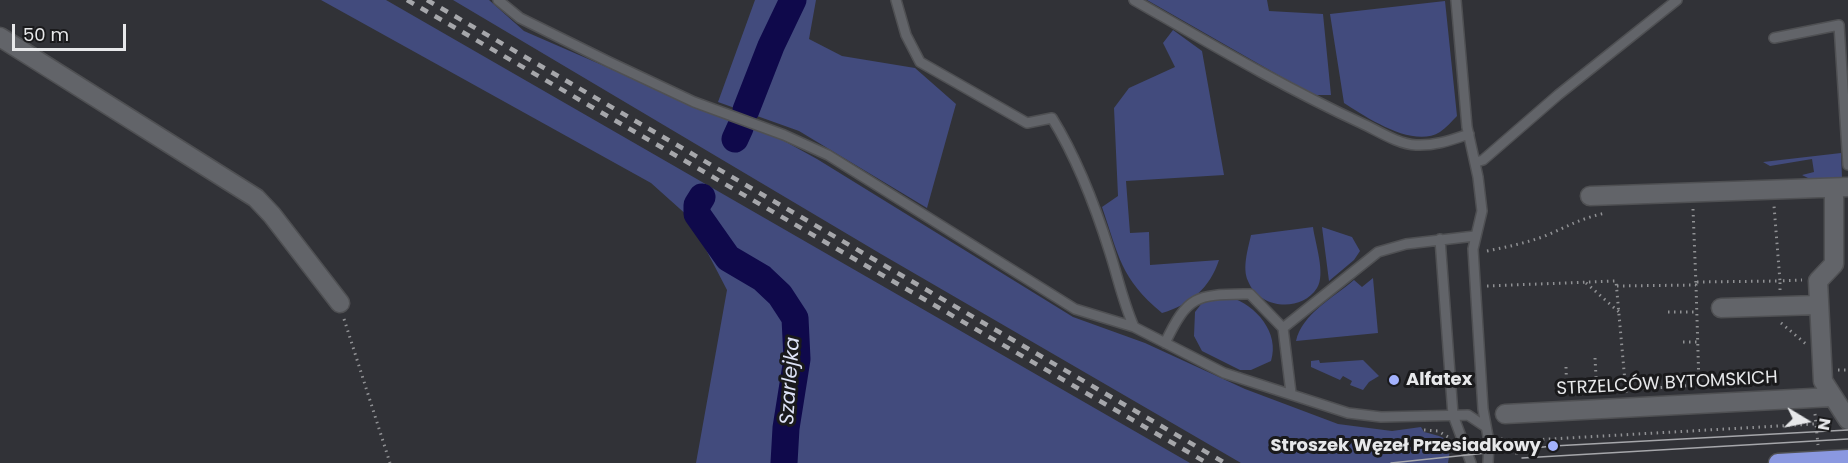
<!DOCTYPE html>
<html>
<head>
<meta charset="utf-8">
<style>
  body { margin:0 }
  #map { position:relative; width:1848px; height:463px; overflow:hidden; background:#313237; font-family:Poppins,sans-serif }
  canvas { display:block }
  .north { position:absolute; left:1776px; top:391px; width:60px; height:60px; -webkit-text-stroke:4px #1a1a1c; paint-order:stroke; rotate:100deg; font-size:16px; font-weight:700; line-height:24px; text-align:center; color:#e7e8ea }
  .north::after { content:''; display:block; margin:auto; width:21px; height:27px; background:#e7e8ea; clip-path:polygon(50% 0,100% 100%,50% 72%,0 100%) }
  .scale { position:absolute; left:12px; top:24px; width:114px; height:27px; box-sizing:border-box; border:3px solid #e7e8ea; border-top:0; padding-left:8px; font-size:18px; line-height:21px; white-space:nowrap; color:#e7e8ea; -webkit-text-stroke:4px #1a1a1c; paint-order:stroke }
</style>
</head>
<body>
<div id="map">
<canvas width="1848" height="463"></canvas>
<div class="north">N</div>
<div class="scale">50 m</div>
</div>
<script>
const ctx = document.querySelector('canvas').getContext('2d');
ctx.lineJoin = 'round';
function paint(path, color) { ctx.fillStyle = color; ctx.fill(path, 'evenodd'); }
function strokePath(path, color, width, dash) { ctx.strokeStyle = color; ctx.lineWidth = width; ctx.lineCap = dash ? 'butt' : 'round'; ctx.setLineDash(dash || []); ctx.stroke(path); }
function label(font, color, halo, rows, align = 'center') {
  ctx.font = font + ' Poppins,sans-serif'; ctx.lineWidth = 6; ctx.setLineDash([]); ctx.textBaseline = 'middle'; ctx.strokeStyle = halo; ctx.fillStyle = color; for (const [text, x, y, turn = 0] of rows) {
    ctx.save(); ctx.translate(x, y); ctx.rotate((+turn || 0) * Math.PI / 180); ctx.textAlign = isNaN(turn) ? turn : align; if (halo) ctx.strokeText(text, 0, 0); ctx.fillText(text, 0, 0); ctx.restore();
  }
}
paint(new Path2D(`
  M321,0H386L1190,463H696L727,290L689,217L651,183Z
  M453,0H489L524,31L719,116L777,137L817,159L1073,317L1145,343L1245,389L1338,424L1392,431L1421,427L1424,432C1447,438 1453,438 1448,463H1241L881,254Z
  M755,0H816L809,39L842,56L915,68L956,104L927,208L799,131L718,102Z
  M1147,0H1267L1269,11L1323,14L1331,95H1313Z
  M1445,1L1457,116C1452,121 1446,128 1440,132C1413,149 1366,117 1344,103L1330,14Z
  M1173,30L1202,51L1224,175L1126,181L1130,233L1149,232L1150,265L1219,260C1210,288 1190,305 1162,313C1120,278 1119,256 1102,207L1118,196L1114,108L1129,88L1175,67L1163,43Z
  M1841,153L1842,178L1812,180L1802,175L1814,172L1812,159L1770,166L1763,162Z
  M1313,227C1315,243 1326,274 1317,288C1301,313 1259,309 1248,281C1242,268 1248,249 1251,235Z
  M1322,227L1352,237L1360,251L1354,260L1329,281Z
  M1373,278L1378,333L1296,341C1302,314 1334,297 1354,280L1362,287Z
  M1230,297C1256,305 1280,333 1271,361L1251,370H1240L1202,351L1194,336L1195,312L1202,303Z
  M1319,360L1320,363L1363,360L1379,376L1369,382L1363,390L1350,385L1352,381L1343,376L1340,380L1311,367V361Z`), '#424b7d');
strokePath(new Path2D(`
  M746,110L771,46L793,0
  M735,139L740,128
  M702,197L697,205V214L728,258L762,278L780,295L795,318L797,359L786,428L784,463`), '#0f094b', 27);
const lane = new Path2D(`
  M498,0L520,18L609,62L694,102L784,135L828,155L1075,309L1134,327L1224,373L1348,413L1381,417L1468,415L1486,427
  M896,0L906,35L920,62L1027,123L1052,118C1078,160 1095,205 1110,253C1118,278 1123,302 1134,327
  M1134,0C1209,43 1283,87 1361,123C1377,130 1397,144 1416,145C1435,146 1451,140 1469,134
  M1456,0L1467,127L1478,177L1482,211L1473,249L1483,409L1489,442L1488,463
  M1774,38L1839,25L1848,165
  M1476,162L1483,160L1558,95L1677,0
  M1440,239L1453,415L1471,463
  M1165,343C1189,293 1197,295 1250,294L1283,328
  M1291,393L1283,328L1378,252L1406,244L1475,236`);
const street = new Path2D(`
  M0,37L256,198L272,215L340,303
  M1834,188V264L1818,281L1823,381L1848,420
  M1590,196L1848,187
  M1721,308L1818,305
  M1505,414L1832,397`);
const highway = new Path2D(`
  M1778,463L1848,459`);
strokePath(lane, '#4f5053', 12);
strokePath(street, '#4f5053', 21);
strokePath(highway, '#4f5053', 21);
strokePath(new Path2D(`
  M1693,209L1696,285
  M1487,251C1507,247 1526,243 1545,236C1566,227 1584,217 1606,213
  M1697,282L1780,281L1774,206
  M1586,283L1619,312
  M1487,286L1616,281L1626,393
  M1617,286L1696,285L1699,385L1638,389
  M1780,290V281L1802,280
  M1668,312H1697
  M344,319L390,463
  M1781,323L1806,344
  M1683,342H1698
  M1595,358L1597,395
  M1566,367L1567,397
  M1838,370H1848
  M1815,414L1818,445
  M1424,430L1438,431L1448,437
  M1501,439L1515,441L1831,423
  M1515,441L1517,458`), '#909194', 3, [1.5, 4.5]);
strokePath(lane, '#626469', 9);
strokePath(street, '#626469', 18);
strokePath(highway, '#8a98e0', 18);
strokePath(new Path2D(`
  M1522,458L1848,439
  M1391,463L1553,446L1848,430`), '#a6a7ab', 1.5);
strokePath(new Path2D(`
  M407,0L1207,463
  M427,0L1225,463`), '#a6a7ab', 4.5, [8, 8]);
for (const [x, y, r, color] of [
  [1394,380,6,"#a3b2fd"],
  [1553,446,6,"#a3b2fd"]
]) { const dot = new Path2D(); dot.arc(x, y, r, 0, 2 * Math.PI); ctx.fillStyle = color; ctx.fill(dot); strokePath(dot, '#1a1a1c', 2); }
label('bold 18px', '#e7e8ea', '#1a1a1c', [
  ["Alfatex",1406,380],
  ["Stroszek Węzeł Przesiadkowy",1541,446,"right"]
], 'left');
label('18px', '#e7e8ea', '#1a1a1c', [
  ["STRZELCÓW BYTOMSKICH",1667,384,-3]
]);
label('italic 20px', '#dee3f7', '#1a1a1c', [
  ["Szarlejka",791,381,-86]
]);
</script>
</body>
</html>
